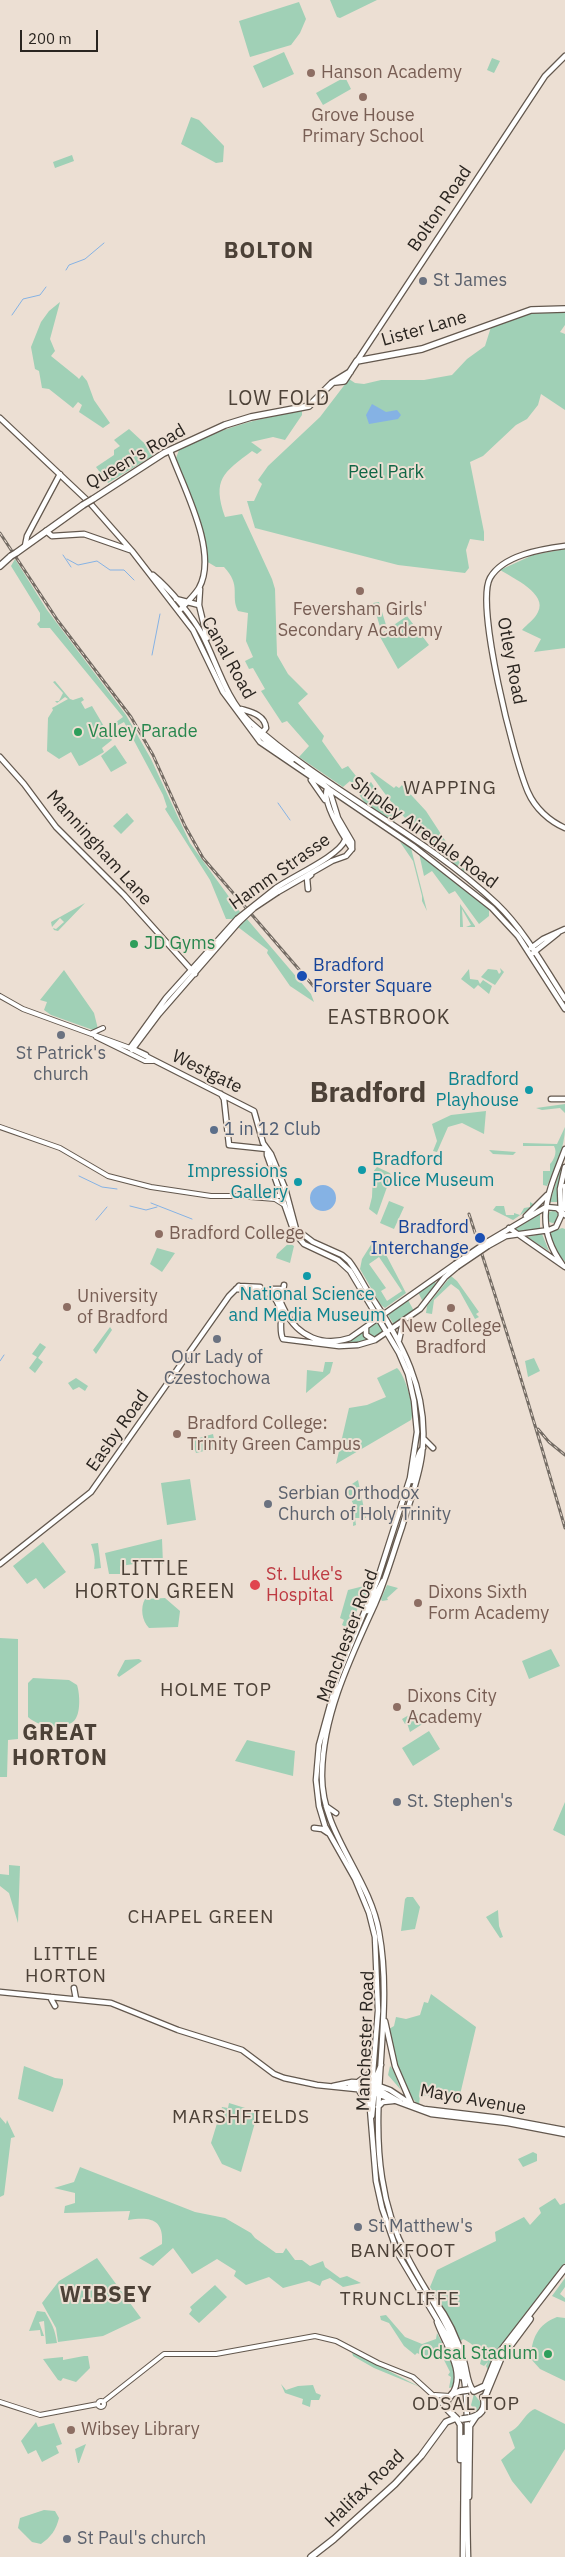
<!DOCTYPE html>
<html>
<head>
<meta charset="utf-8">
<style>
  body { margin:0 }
  #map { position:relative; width:565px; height:2557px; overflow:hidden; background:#ecdfd3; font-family:"IBM Plex Sans",sans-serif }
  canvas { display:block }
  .scale { position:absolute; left:20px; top:30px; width:78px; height:22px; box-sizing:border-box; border:2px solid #2a2520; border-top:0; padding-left:6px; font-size:15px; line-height:18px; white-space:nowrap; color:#2a2520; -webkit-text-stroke:4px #ecdfd3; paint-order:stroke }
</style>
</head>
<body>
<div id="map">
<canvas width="565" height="2557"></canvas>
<div class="scale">200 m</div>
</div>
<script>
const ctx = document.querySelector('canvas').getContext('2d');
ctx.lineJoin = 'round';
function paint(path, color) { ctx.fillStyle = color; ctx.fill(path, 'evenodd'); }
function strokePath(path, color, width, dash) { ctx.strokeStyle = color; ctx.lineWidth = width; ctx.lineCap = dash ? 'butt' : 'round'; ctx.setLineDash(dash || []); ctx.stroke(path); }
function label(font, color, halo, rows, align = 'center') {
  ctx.font = font + ' "IBM Plex Sans",sans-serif'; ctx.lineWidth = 4; ctx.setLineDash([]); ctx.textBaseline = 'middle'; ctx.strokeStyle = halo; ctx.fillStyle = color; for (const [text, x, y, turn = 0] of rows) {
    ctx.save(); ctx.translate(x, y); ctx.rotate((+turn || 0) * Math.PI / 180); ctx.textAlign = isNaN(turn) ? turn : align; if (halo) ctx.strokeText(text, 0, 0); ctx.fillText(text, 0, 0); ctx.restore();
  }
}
paint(new Path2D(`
  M330,0H377L340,18L337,17Z
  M299,2L306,19L300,33L291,45L250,57L239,21Z
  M284,52L294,74L263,88L253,66Z
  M492,58L500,61L494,73L487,70Z
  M345,77L351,89L323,105L316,93Z
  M191,117L199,120L224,146L223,162L216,163L181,144Z
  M72,155L74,161L55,168L53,162Z
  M60,302L50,339L55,351L51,356L77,377L79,379L82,375L87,381L94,400L110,423L103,428L79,412L82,405L78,402L73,408L49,389L42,388L39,371L35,369L31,347L41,322L49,311Z
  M552,312L565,313V325L560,332L565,334V410L541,394L538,405L527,419L516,425L483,456L470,462L484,532V541L470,539L466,550L469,568L465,573L398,565L255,528L247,501H254L262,484L258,480L268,466L320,417L349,379L355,383L364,384L381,380H424L452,375L467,359L485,346L491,327L532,313Z
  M302,411V415L285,440L273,437L251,442L262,450L257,454L252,451C223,473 212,479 225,517L242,514L272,579L275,589L277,655L288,674L308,694L298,703L324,736L322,741L342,769L348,766L364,786L371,782L395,819L394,823L365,803L350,781L343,787L299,757L309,746L287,721L282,723L261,691L265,689L253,668L249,669L245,661L253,657L246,641L248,613L238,611C230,595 242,586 224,567H216L206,561L204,539L176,458L179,450C222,428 254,419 302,411Z
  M129,429L156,454L108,483L96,467L114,455V450L120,446L114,440Z
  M565,549V648L534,652L541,639L522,630C527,624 535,619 538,612C548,594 513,578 500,570L533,555Z
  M15,559L47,610L126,715L151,759L190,843L240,912L233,919H226L210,880L165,809L167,807L163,795L124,722L113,728L112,725L123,717L50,628H40L37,624L40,621V613L11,566Z
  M379,602L386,625L380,627L373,603Z
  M407,616L429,645L398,669L379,635Z
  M55,681L70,699L73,700L82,697L84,700L81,702L85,709L92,706L112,740L102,748L104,752L82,765L79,766L71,752L59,759L47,751L48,718L53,710L52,708L68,699L65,697L57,703L55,701H59L63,693L53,682Z
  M115,745L127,763L111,772L101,756Z
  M372,772L394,788L396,786L399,788L402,785L426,811L469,877C429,846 398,814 370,773Z
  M127,813L134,821L121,834L113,826Z
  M400,842L411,848L427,911L422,901V896L413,861Z
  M419,853L489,908V916L479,924L455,891L449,894L432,871L424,876Z
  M85,903L58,931L54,930L53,928L56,929L64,922L60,918L52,927L51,922Z
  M460,904L475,926V927H466L471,925L462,909L463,927H460Z
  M247,919L311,994L314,1002L290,986L267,953L268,950L238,927Z
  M500,968L504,972L495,985L481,977L488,969L497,970L499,974L501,972Z
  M469,969L470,979L478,980L480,984L483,980L492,986L489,994L478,985L474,989L461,979Z
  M64,970L94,1013L98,1029L93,1030L51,1015L44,1010L47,1002L40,1000Z
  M565,1104V1113L560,1108L542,1110L536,1108Z
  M486,1111L484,1134L462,1123L448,1127L437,1152L433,1151L437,1141L432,1124L451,1115Z
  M565,1127C565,1148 555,1167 547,1186L543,1185V1171H550V1164C553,1161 558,1153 554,1146H523V1143L557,1144Z
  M489,1150L516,1152L513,1155L493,1154Z
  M562,1163L558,1202H550Z
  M377,1167L390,1173L391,1176L377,1215L369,1209L372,1197L373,1172Z
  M389,1201L404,1207L394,1229L380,1223Z
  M530,1202L535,1205L513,1220L493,1210L496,1206H504L506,1215H514V1213L520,1215L524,1208L530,1207Z
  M547 1217a6 6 0 1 1 12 0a6 6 0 1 1-12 0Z
  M540,1214V1229L519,1232L515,1229Z
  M562,1228L565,1229V1262L557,1252L549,1233Z
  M542,1234L549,1251L527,1237Z
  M374,1240H378L382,1247L406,1293L385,1308L381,1305L360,1269L362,1259ZM379,1257L402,1291L387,1301L381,1291L386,1288L369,1264Z
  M289,1243L294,1246L290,1263L276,1258L277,1254Z
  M157,1248L175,1253L162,1272L150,1264Z
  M451,1276L457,1281L479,1312L476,1314L479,1317L475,1319L459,1290L451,1284L434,1300L432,1314L426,1313L427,1306Z
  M435,1281L436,1285L423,1302L418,1292Z
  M408,1300L414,1311L394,1325L388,1315Z
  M378,1322L384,1332L372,1338L368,1334V1329Z
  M110,1327L112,1330L96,1354L93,1350Z
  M363,1332L368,1341L354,1344H332L349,1340Z
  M40,1343L46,1347L38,1358L43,1362L35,1373L29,1368L37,1357L32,1354Z
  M534,1358L540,1371L528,1377L525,1361Z
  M325,1362H333L330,1373L306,1393L307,1370L323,1372Z
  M397,1368C405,1374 416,1411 411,1420L336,1464L349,1408L367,1405L386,1397L377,1378Z
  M76,1378L88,1386L85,1391L79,1387L73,1390L68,1383Z
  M213,1434L216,1448L196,1453L192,1440Z
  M190,1479L196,1520L167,1525L161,1483Z
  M358,1480L366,1518H355L356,1525L353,1526L354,1506L346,1488Z
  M162,1539L163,1564L157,1565L155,1561L120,1566V1574H109L105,1553Z
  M43,1542L66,1572L44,1589L36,1578L27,1584L13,1566Z
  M98,1543L101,1568L94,1569C96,1561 94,1552 91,1544Z
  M387,1585L398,1588L387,1598L388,1600L382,1601L381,1599Z
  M364,1586L370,1590L365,1603L360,1602L350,1629L342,1625L344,1620L340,1618L348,1590Z
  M165,1598L180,1611L178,1627L149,1628C142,1621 140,1608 145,1599Z
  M0,1638L18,1639V1739L8,1740L7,1777H0Z
  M551,1649L560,1666L529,1679L522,1661Z
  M139,1659L142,1661L119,1677L117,1675L125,1660Z
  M33,1678L69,1680L77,1685C80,1694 81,1714 74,1721C62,1731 39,1727 28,1717V1683Z
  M414,1712L421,1716L424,1723L410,1732L407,1723L405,1724L402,1719Z
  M429,1731L440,1749L413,1766L402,1748Z
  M247,1740L295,1751L293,1776L235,1761Z
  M565,1802V1836L553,1830Z
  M9,1865L20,1866L18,1923L9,1893L0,1886V1874L9,1875Z
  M407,1897H413L420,1907L415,1929L401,1931L405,1899Z
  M498,1910L499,1926L503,1937L500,1938L486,1917Z
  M431,1994L476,2027L459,2099L420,2095L419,2105C402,2092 394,2050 389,2029L394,2026L396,2017L406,2019L420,2015L424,2002L428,2003Z
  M24,2066L55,2078L63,2079V2084L53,2112L18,2099Z
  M390,2066C395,2070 398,2084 401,2090L388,2075Z
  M229,2103L258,2112L241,2172L222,2164L211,2143L222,2107L228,2108Z
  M0,2117L6,2124L7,2120L15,2137L11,2138L4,2195L0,2197Z
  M533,2152L537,2154V2161L523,2167L518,2159Z
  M80,2167L195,2212L225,2218L251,2233L255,2238L276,2253H283L286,2248L295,2260H302L310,2266L323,2261L325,2267L340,2278L347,2276L361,2283L343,2287L330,2278L322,2281L320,2286L309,2281L283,2288L269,2277L246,2285L234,2276L236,2271L217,2259L192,2274L173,2248L153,2266L139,2258L162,2244C164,2218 149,2217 128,2220L130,2211L64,2213L65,2206L75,2203V2193L54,2188L74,2182Z
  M555,2198L560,2205L565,2203V2263L489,2361L493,2358L488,2370L486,2366L488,2362L484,2366L480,2364L482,2356C478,2349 470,2342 463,2339L460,2342L448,2315L430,2287L437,2270L496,2241L495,2232L524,2217L530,2225L541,2213L539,2208Z
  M97,2258L141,2318L103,2336L58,2342L56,2328L42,2303L59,2281Z
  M565,2278V2287L560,2294L565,2298V2302L552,2296Z
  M215,2285L227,2297L199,2323L189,2314L192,2310L190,2307Z
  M37,2311L45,2312C52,2324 55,2329 57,2343L46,2344L44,2321L39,2322L44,2336H41L40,2330L29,2331Z
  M386,2315L405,2337L422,2344L436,2339L437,2333C445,2349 458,2368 453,2387L449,2388L451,2377L448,2375L450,2372L440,2352L426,2357L417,2353L415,2355L404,2346L389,2323L381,2320L380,2316Z
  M557,2317L565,2318V2381L540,2369L531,2359C531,2339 538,2324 557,2317Z
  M352,2352L420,2387L374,2368L353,2356Z
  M84,2356H88L90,2368L76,2382L63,2378L61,2381L58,2380L43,2359L63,2357V2360Z
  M281,2384L286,2390L298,2386L313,2385L316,2393L321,2395L319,2400H311L310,2407L302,2404L303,2399L285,2393Z
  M474,2394L481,2403L476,2414L471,2405Z
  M535,2409L565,2424V2449L531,2504L512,2481L501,2460L515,2448L509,2432C521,2428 524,2413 535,2409Z
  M36,2422L38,2427L54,2423L62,2444L56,2446L59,2453L42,2462L36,2450L28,2454L21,2441Z
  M86,2444L79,2463H78L75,2449Z
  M44,2510L55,2511L59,2518C56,2530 51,2537 41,2544L32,2542L18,2528L20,2518Z`), '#a0d0b6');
paint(new Path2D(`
  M372,404L386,412L397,410L401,415L398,419L369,424L366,415Z
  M310 1198a13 13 0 1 1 26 0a13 13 0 1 1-26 0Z`), '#85b2e4');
strokePath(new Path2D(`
  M66,270L69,265L85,259L104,243
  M12,315L23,299L40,295L46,287
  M63,555L71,567
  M67,559L78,565L97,561L110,570H124L134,580
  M152,655L160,614
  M278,803L290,820
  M79,1176L102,1187L117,1189
  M151,1203L192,1219
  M130,1206L146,1210L157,1207
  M96,1220L107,1207
  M0,1361L4,1355`), '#85b2e4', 1);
const secondary = new Path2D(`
  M0,996L23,1009L130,1048
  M92,1033L103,1028
  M96,1037L145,1061H153
  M0,1127L60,1148L108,1176L151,1187L211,1196H283
  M250,1197L275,1199L283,1204
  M435,2395L450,2396
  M98 2404a3 3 0 1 1 6 0a3 3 0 1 1-6 0Z
  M0,2402L40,2415L98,2404
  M103,2402L164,2354H216L315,2336L336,2341L378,2363L413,2377L446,2407`);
const primary = new Path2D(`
  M357,361L545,76L565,56
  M0,418L89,502L132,551L193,630L223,692L260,742L413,846L492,908L518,936L565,1009
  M170,451C183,487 219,552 199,588C194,596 187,602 181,609
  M46,531L52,536L84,534L130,550
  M25,546L27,536L60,474
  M565,546C542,549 503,555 490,578C475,605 514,760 528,792C535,808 549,821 565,828
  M153,575C170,589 193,617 203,636C217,664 227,701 250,722C326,791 422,833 497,904C525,931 544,967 565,999
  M200,589L199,605L207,638
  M176,599L199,605
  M241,709C251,712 265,715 266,728L261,734
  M254,729L268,743L292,760
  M0,757L24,784L56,827L124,895L195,974
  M307,770L329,789L338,818L352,842V849
  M311,780L325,800
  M327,789C322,803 344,837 352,849
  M276,888C293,876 339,856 345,840
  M308,889L307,878L311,875
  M278,892L332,861L346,856L352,849
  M531,948L543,939L565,929
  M533,953L558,933
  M130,1048L254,1111L263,1143L271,1154L285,1188L296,1229L313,1242L342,1255L349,1261C356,1270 361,1280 367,1290C401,1340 430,1392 422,1454C419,1479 409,1503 402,1527C393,1553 386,1579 375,1604C351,1657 323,1714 322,1773C320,1832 369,1875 379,1932C394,2014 369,2096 382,2178C386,2205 394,2231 407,2256C423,2288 446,2318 458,2352C468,2383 467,2416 467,2447C467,2484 467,2520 468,2557
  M130,1048L166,998L237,919
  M131,1048L146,1055
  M132,1050L159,1014L239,922
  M221,1094L224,1099L229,1145L267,1149
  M551,1099H565
  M267,1149V1155L294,1232L304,1244L338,1260L350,1271L399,1353L408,1374L414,1401L417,1432L410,1478L377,1581L338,1676L319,1745L316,1780L319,1806L325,1826L355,1879L369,1913L375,1937L378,2011L370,2109L376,2181L382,2208L398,2254L451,2343L461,2377
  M565,1186V1209
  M526,1216L547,1195
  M509,1228L565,1267
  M487,1242L546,1207L557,1208L565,1215
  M488,1246L506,1236L549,1230L556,1227L561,1216L560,1189L565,1167
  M562,1264C532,1223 549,1191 565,1149
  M239,1286L260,1287
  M236,1289C261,1290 280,1288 281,1320C281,1326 280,1334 283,1339L339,1346L358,1345L375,1340L420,1309L445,1277L457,1267
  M271,1289H280
  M270,1290C279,1295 280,1302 285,1311C298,1337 323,1347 350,1338L455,1264
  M281,1303L284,1285
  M366,1328V1335L374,1340
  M399,1340L403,1322
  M424,1439L433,1448
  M412,1481C416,1472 416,1454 423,1448
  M0,1564L91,1492L229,1296L239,1286
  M369,1583L373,1590
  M367,1611L383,1581
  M326,1806L336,1813
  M314,1828L322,1829L328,1833
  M74,1988L76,1999
  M0,1992L111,2003L178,2030L242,2050L274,2074L284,2078L317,2085L366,2090L431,2114L508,2123L565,2134
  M50,1997L55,2006
  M385,2021L395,2066L411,2103
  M359,2081L373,2071
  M350,2085L372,2088
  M333,2086L352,2082L371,2083L390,2090L411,2104L424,2109L500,2118L565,2130
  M358,2089L369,2107
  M379,2090L400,2102
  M378,2107L383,2102L393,2101
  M372,2116L376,2077L381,2065
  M435,2301C448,2318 458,2340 464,2361C467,2370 467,2383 473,2390
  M437,2322C444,2343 467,2372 452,2394
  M456,2418L460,2425V2460
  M469,2497L470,2426L476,2417
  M463,2557L464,2437`);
const highway = new Path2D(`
  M335,382L344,381L357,361L422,349L531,310L565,309
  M93,499L164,453L225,425L251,417L309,406L332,383L350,372
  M16,553L83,505
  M0,566L11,556
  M474,2391L485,2386L497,2356L565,2268
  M484,2399L501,2358L530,2319
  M469,2418C480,2416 487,2409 483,2397
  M457,2419L448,2410L447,2401L452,2394L461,2391
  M311,2557L334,2539L395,2484L421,2456L446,2422L456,2418`);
strokePath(secondary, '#63584e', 6);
strokePath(primary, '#63584e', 7);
strokePath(highway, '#63584e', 8);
strokePath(secondary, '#fff', 4);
strokePath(primary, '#fff', 4.5);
strokePath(highway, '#fff', 5.5);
const rail = new Path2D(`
  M0,533L58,621L131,717L153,755L185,826L203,858L315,988
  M469,1214C503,1318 535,1423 565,1528
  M538,1429L549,1442L565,1455`);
strokePath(rail, '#746c64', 3);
strokePath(rail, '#ecdfd3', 1, [4]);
const primaryBridge = new Path2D(`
  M237,919L276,888
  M239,922L254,908L278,892
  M455,1264L487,1242
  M457,1267L488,1246`);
const highwayBridge = new Path2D(`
  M83,505L93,499
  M11,556L16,553
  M461,2391L468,2390
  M462,2419L469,2418`);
strokePath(primaryBridge, '#63584e', 7, []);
strokePath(highwayBridge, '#63584e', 8, []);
strokePath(primaryBridge, '#fff', 4.5);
strokePath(highwayBridge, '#fff', 5.5);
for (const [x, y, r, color] of [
  [311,73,5,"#8d6e63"],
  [363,97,5,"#8d6e63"],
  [423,281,5,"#6b7280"],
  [360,591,5,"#8d6e63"],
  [78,732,5,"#2e9e5b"],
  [134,944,5,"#2e9e5b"],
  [302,976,6,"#1a4fb4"],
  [61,1035,5,"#6b7280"],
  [529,1090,5,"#0f9aa8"],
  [214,1130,5,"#5c6f8a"],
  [362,1170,5,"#0f9aa8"],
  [298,1182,5,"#0f9aa8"],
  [159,1234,5,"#8d6e63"],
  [480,1238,6,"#1a4fb4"],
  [307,1276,5,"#0f9aa8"],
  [67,1307,5,"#8d6e63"],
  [451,1308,5,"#8d6e63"],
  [217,1339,5,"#6b7280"],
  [177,1434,5,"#8d6e63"],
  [268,1504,5,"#6b7280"],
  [255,1585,6,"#e0444e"],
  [418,1603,5,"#8d6e63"],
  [397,1707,5,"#8d6e63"],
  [397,1802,5,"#6b7280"],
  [358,2227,5,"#6b7280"],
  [548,2354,5,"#2e9e5b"],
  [71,2430,5,"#8d6e63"],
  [67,2539,5,"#6b7280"]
]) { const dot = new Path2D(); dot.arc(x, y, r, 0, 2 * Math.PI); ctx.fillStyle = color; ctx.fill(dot); strokePath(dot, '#ecdfd3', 2); }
label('18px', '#785e54', '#ecdfd3', [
  ["Hanson Academy",321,73],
  ["Grove House",363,116,"center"],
  ["Primary School",363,137,"center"],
  ["Feversham Girls'",360,610,"center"],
  ["Secondary Academy",360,631,"center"],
  ["Bradford College",169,1234],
  ["University",77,1297],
  ["of Bradford",77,1318],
  ["New College",451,1327,"center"],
  ["Bradford",451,1348,"center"],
  ["Bradford College:",187,1424],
  ["Trinity Green Campus",187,1445],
  ["Dixons Sixth",428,1593],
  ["Form Academy",428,1614],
  ["Dixons City",407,1697],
  ["Academy",407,1718],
  ["Wibsey Library",81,2430]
], 'left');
label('18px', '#2a2520', '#ecdfd3', [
  ["Bolton Road",440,209,-56],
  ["Lister Lane",424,329,-16],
  ["Queen's Road",136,457,-30],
  ["Canal Road",228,658,61],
  ["Otley Road",511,661,79],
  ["Shipley Airedale Road",424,833,36],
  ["Manningham Lane",99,848,48],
  ["Hamm Strasse",280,872,-35],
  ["Westgate",207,1072,26],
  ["Easby Road",118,1431,-55],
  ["Manchester Road",348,1636,-69],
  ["Manchester Road",366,2041,-88],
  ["Mayo Avenue",473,2100,10],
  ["Halifax Road",365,2489,-44]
]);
label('18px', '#5b616d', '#ecdfd3', [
  ["St James",433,281],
  ["St Patrick's",61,1054,"center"],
  ["church",61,1075,"center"],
  ["Our Lady of",217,1358,"center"],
  ["Czestochowa",217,1379,"center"],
  ["Serbian Orthodox",278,1494],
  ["Church of Holy Trinity",278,1515],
  ["St. Stephen's",407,1802],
  ["St Matthew's",368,2227],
  ["St Paul's church",77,2539]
], 'left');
label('18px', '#106645', '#ecdfd3', [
  ["Peel Park",386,473]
]);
label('18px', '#27864d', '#ecdfd3', [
  ["Valley Parade",88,732],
  ["JD Gyms",144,944],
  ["Odsal Stadium",538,2354,"right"]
], 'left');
label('18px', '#164399', '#ecdfd3', [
  ["Bradford",313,966],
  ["Forster Square",313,987],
  ["Bradford",469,1228,"right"],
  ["Interchange",469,1249,"right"]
], 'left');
label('18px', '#0d838f', '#ecdfd3', [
  ["Bradford",519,1080],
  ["Playhouse",519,1101],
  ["Bradford",372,1160,"left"],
  ["Police Museum",372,1181,"left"],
  ["Impressions",288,1172],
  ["Gallery",288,1193],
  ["National Science",307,1295,"center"],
  ["and Media Museum",307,1316,"center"]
], 'right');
label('18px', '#4e5e75', '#ecdfd3', [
  ["1 in 12 Club",224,1130]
], 'left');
label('18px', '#be3a42', '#ecdfd3', [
  ["St. Luke's",266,1575],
  ["Hospital",266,1596]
], 'left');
ctx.letterSpacing = '1px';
label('19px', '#4c4137', '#ecdfd3', [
  ["WAPPING",450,789],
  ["HOLME TOP",216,1691],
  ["CHAPEL GREEN",201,1918],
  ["LITTLE",66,1955],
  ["HORTON",66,1977],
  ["MARSHFIELDS",241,2118],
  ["BANKFOOT",403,2252],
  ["TRUNCLIFFE",400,2300],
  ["ODSAL TOP",466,2405]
]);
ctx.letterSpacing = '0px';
ctx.letterSpacing = '1px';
label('20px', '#4c4137', '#ecdfd3', [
  ["LOW FOLD",279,399],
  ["EASTBROOK",389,1018],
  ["LITTLE",155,1569],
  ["HORTON GREEN",155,1592]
]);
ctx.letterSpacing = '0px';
ctx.letterSpacing = '1px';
label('bold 22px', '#4c4137', '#ecdfd3', [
  ["BOLTON",269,252],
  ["GREAT",60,1734],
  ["HORTON",60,1759],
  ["WIBSEY",106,2296]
]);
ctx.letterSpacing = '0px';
label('bold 28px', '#4c4137', '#ecdfd3', [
  ["Bradford",368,1094]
]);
</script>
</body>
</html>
